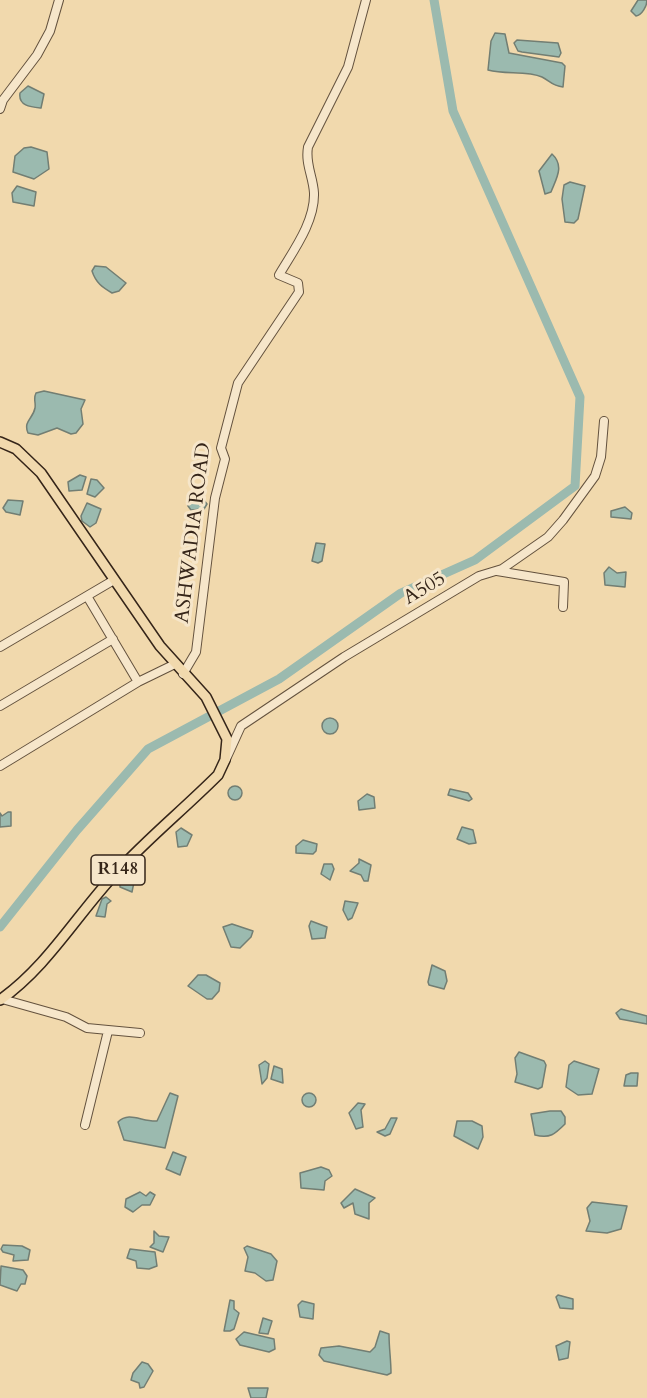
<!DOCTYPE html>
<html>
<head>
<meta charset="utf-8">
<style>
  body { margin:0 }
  canvas { display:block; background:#f1d9ad }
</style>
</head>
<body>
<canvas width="647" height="1398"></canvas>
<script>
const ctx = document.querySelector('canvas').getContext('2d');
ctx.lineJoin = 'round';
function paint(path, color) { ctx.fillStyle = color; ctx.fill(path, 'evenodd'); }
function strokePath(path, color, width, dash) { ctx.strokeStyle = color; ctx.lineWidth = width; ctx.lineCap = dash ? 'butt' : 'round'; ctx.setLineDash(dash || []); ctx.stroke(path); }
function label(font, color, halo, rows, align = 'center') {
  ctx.font = font + ' Cardo,serif'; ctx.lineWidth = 6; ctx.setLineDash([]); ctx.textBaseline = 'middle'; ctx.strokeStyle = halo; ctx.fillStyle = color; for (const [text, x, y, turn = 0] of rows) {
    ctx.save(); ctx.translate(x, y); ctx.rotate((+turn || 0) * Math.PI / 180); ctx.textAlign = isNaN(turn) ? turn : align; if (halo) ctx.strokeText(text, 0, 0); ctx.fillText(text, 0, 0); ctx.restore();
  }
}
const water = new Path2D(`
  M638,0H647C647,6 642,15 636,16L631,11Z
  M495,33L505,34L509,53L562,63L565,66L563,87C552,86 550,81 542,77C527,70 505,75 488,70L491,41Z
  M517,40L558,43L561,53L559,57L522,52L518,51L514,43Z
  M28,86L44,94L41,108C31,107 18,106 20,93Z
  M31,147L47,152L49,169L34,179L13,172L15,156L24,148Z
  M552,154C565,166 556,179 551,192L545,194L539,171Z
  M570,182L585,186L578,219L574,223L565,222L562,199L564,185Z
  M17,186L36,192L34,206L13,202L12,193Z
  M95,266L106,267L126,283L119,291L112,293C102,287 96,283 92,271Z
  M44,391L85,400L81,409L83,424L76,433L71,434L57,428L38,435L28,433C23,421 33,419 35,408C36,402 33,399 36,393Z
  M80,475L86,477L82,490L69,491L68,482Z
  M91,479L97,480L104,488L95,497L87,494Z
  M189,498L203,499L207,504L204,509L191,510L188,506Z
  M8,500L23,501L20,515L6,512L3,508Z
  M87,503L101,509L96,523L90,527L82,521L81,516Z
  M625,507L632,513L631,519L611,517V511Z
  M316,543L325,544L322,561L318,563L312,561Z
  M609,567L617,573L626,572L625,587L605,585L604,573Z
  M322 726a8 8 0 1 1 16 0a8 8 0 1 1-16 0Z
  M228 793a7 7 0 1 1 14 0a7 7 0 1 1-14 0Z
  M450,789L468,793L472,799L469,801L448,795Z
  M367,794L374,797L375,808L359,810L358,801Z
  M8,812H11V826L0,827V813L2,816Z
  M462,827L473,830L476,843L469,844L457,839Z
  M181,828L192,835L187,846L178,847L176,832Z
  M303,840L317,844L316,851L313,854L296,853V846Z
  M359,859L371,865L368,881H364L361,875L350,871L359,863Z
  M324,864H332L334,869L330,880L321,874Z
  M125,875L134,882L132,892L120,887V878Z
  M106,897L111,901L107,904L105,917L96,916L102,899Z
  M345,901L358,903L352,918L348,920L343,910Z
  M311,921L327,927L325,938L312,939L309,926Z
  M232,924L253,931L251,937L240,948L231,947L223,927Z
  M432,965L445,971L447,981L444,989L429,985L428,982Z
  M198,975H206L220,983L219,991L212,999H207L188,986Z
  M621,1009L647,1016V1024L620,1019L616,1013Z
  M519,1052L544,1061L546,1065L542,1087L538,1089L515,1082L517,1074L515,1058Z
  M265,1061L269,1064L267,1078L262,1084L259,1065Z
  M574,1061L599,1069L592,1094L578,1095L566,1087L569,1065Z
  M274,1066L282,1069L283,1083L271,1079Z
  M631,1073H638L637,1086H624L626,1075Z
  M170,1093L178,1096L165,1148L124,1140L118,1122C129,1111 142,1122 157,1121Z
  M302 1100a7 7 0 1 1 14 0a7 7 0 1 1-14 0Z
  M358,1103L365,1104L361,1110L363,1127L356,1129L349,1113Z
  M550,1111H561L565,1117V1124C555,1134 550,1139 535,1135L531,1114Z
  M391,1118H397L390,1134L385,1136L377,1132L385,1129Z
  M457,1121H472L482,1126L483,1137L478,1149L454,1136Z
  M173,1152L186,1157L180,1175L166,1169Z
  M321,1167L329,1170L332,1176L325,1181L324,1190L301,1188L300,1173Z
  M355,1189L375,1198L369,1203V1219L355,1214L353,1203L344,1208L341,1203Z
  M140,1192L146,1196L150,1192L155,1195L150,1205H142L133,1212L125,1207L126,1199Z
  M592,1202L627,1206L621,1229L607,1233L586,1231L590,1221L587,1208Z
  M154,1231L159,1236L169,1237L163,1252L150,1247L154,1243Z
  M3,1245L22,1246L30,1250L28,1260L13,1261L14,1255L3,1252L1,1249Z
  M247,1246L271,1254L277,1261L273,1280L266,1281L255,1273L245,1271L248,1257L244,1248Z
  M130,1249L155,1252L157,1266L149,1269L137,1268L136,1261L127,1258Z
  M1,1266L23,1270L27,1276L25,1284H21L17,1291L0,1285Z
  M558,1295L573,1299V1309L560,1308L556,1297Z
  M230,1300L234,1301V1309L239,1313L234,1329L230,1331H224Z
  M302,1301L314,1304L313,1319L300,1317L298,1305Z
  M263,1318L272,1321L268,1334L259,1333Z
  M380,1331L389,1334C389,1348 391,1360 391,1373L387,1375L324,1361L319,1355L321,1348L339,1346L370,1352L375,1347Z
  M244,1332L274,1339L275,1349L269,1352L240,1345L236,1339Z
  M567,1341L570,1342L568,1358L559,1360L556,1346Z
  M142,1362L148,1364L153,1371L144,1387L140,1388L139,1383L131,1380L133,1373Z
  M248,1388H268L266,1398H251Z`);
paint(water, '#9bbaaf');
strokePath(water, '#727e73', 1.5);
strokePath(new Path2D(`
  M0,927L77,830L148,749L279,679L401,593L475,560L575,486L580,397L453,111L434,0`), '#9bbaaf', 9);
const minor = new Path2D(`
  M0,109L3,100L37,55L50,31L59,0
  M497,571L564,582L563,607
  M87,596L138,682
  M0,647L114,580
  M183,674L196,652L215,498L225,459L221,448L238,383L299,292L298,283L279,275C293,251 315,222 314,193C313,176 305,164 308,147L348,67L366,0
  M0,706L113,639
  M226,759L241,726L344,657L479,576L502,569L548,537L563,520L595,476L601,457L604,421
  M0,766L138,682L175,664
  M2,999L66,1017L87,1028L140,1033
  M85,1125L108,1031`);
const major = new Path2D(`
  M0,442L16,449L41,473L160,646L206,697L227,739L225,760L218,775C184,809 147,839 115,874C76,916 47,967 0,1000`);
strokePath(minor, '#64523e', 10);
strokePath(major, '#352519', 12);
strokePath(minor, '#f6e6ca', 8);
strokePath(major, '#f1d9ad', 9);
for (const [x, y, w] of [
  [118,870,54]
]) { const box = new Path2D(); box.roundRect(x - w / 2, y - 15, w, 30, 4.5); ctx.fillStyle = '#f6e6ca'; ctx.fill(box); strokePath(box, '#352519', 1.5); }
label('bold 18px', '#352519', null, [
  ["R148",118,870]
]);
label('20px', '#352519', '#f6e6ca', [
  ["ASHWADIA ROAD",194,533,-83],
  ["A505",425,589,-31]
]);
</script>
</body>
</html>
